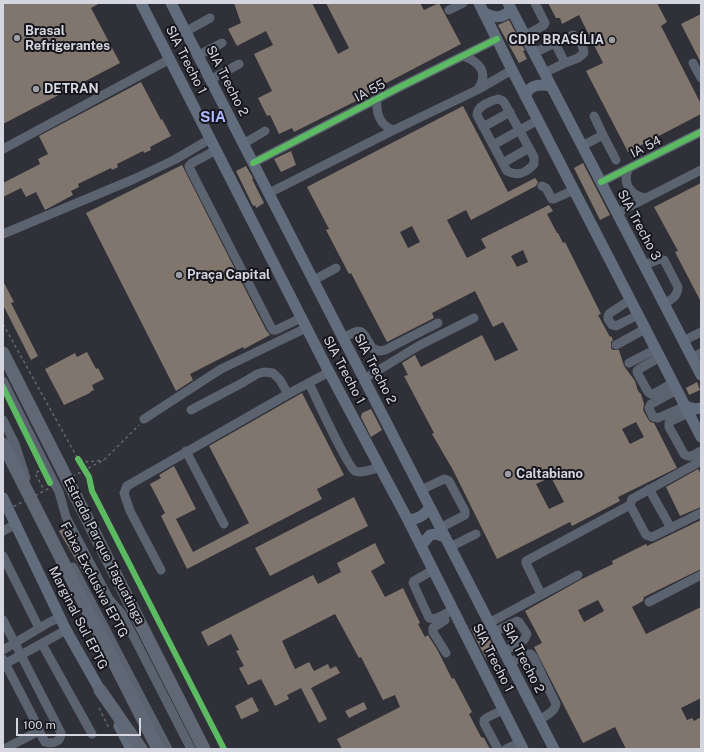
<!DOCTYPE html>
<html>
<head>
<meta charset="utf-8">
<style>
  body { margin:0 }
  #map { position:relative; width:704px; height:752px; overflow:hidden; background:#303038; font-family:"Public Sans",sans-serif }
  canvas { display:block }
  .frame { position:absolute; inset:0; border:4px solid #d6d6e0; pointer-events:none }
  .scale { position:absolute; left:16px; top:718px; width:125px; height:18px; box-sizing:border-box; border:2px solid #d6d6e0; border-top:0; padding-left:5px; font-size:12px; line-height:14px; white-space:nowrap; color:#d6d6e0; -webkit-text-stroke:3px #16161c; paint-order:stroke }
</style>
</head>
<body>
<div id="map">
<canvas width="704" height="752"></canvas>
<div class="frame"></div>
<div class="scale">100 m</div>
</div>
<script>
const ctx = document.querySelector('canvas').getContext('2d');
ctx.lineJoin = 'round';
function paint(path, color) { ctx.fillStyle = color; ctx.fill(path, 'evenodd'); }
function strokePath(path, color, width, dash) { ctx.strokeStyle = color; ctx.lineWidth = width; ctx.lineCap = dash ? 'butt' : 'round'; ctx.setLineDash(dash || []); ctx.stroke(path); }
function label(font, color, halo, rows, align = 'center') {
  ctx.font = font + ' "Public Sans",sans-serif'; ctx.lineWidth = 4; ctx.setLineDash([]); ctx.textBaseline = 'middle'; ctx.strokeStyle = halo; ctx.fillStyle = color; for (const [text, x, y, turn = 0] of rows) {
    ctx.save(); ctx.translate(x, y); ctx.rotate((+turn || 0) * Math.PI / 180); ctx.textAlign = isNaN(turn) ? turn : align; if (halo) ctx.strokeText(text, 0, 0); ctx.fillText(text, 0, 0); ctx.restore();
  }
}
paint(new Path2D(`
  M6,3H100L91,8L120,63L3,124V5Z
  M234,3H312L338,54L349,48L326,3H420L424,10L439,3L461,44L371,91L372,93L294,132L292,128L279,134L270,115L267,116L258,98L272,91L254,54L273,45L266,31L237,46L228,29L241,23Z
  M548,3H657L667,22L661,26L701,104V114L628,152L586,71L603,63L579,15L562,24L560,18H556Z
  M701,14V63L681,24Z
  M509,20L525,50L523,51L527,59L519,63L498,25Z
  M141,82L161,120L162,119L171,136L150,147L151,150L144,153L143,151L117,164L118,167L112,170L111,168L78,184L79,187L71,191L73,195L45,210L36,192L26,197L21,188L3,197V183L40,164L38,159L48,154L39,136Z
  M463,106L508,192L535,178L538,182L536,186L471,220L466,210L447,220L467,258L486,248L481,239L549,205L553,211L547,214L557,233H558L563,243L565,242L601,314L598,315L610,337L611,336L613,340L611,342V348L613,350H619L624,366L635,381L638,391L641,394L644,404L643,410L648,419L650,422L654,423L677,468L618,497L620,501L572,526L570,522L497,559L453,470L432,434L434,433L404,376L408,375L402,363L415,355L421,367L482,335L495,361L518,350L503,322L493,327L475,291L432,313L434,318L387,342L351,273L349,274L326,230L329,229L307,187ZM412,226L420,242L408,248L400,232ZM523,250L528,262L517,267L511,256ZM636,422L644,437L630,444L622,429ZM551,477L564,502L549,509L536,484Z
  M291,151L296,165L281,172L274,159Z
  M583,163L610,215L600,220L574,168Z
  M182,165L266,330L270,335L244,349L243,347L190,374L193,380L176,391L86,213Z
  M246,166L253,178L252,179L264,203L256,208L255,205L253,206L236,171Z
  M701,183V302L675,252L678,251L654,207Z
  M3,281L14,302L11,303L38,356L31,360L3,305Z
  M87,352L96,369L98,368L104,379L92,385L94,390L90,392V393L64,405L45,369L75,353L77,357Z
  M345,359L348,364L340,370L337,363Z
  M697,382L700,390L689,395L686,388Z
  M302,393L344,475L317,489L322,499L187,569L161,516L165,513L150,484L161,478L159,475L174,466L196,509L176,519L193,552L249,523L209,446Z
  M371,409L382,430L371,437L361,417L362,413Z
  M698,469L701,474V507L680,516L666,487Z
  M354,497L368,526L270,576L255,548Z
  M701,520V569L644,597L643,601L632,607L646,634L701,607V698L681,708L687,720L692,718L694,721L701,717V749H626L615,727L583,743L534,647L542,643L525,611L582,579L613,564L612,561L646,544L647,546ZM598,600L604,611L584,622L578,610Z
  M65,528L88,572L84,574L59,531Z
  M375,543L385,563L371,571L385,597L403,588L420,623L418,624L425,637L428,635L438,651L452,679L454,678L472,712L469,714L481,737L484,738L490,749H342L337,739L400,707L395,695L383,700L361,657L359,658L335,614L282,641L295,669L309,662L314,671L328,664L330,669L336,666L340,673L311,688L327,719L319,723L301,688L287,695L289,699L275,706L261,679L248,685L239,668L244,666L236,651L239,650L231,634L208,646L201,632L313,575L318,584L341,572L337,563Z
  M481,624L497,653L486,659L471,629Z
  M252,697L259,711L242,719H241L235,706Z
  M364,702L367,709L349,718L345,711Z`), '#80766e');
strokePath(new Path2D(`
  M3,324L78,459L88,462L104,460
  M39,471L35,473L44,490
  M83,471L104,460L139,425
  M99,708L109,728`), '#626771', 1.5, [3, 3]);
strokePath(new Path2D(`
  M449,10L463,3
  M185,32L210,18
  M525,36L544,25L545,23L535,3
  M555,43L573,35C580,38 583,46 584,53L578,58L565,63
  M534,53L555,43L565,63L544,73
  M197,56L222,43
  M463,56C480,62 489,73 478,89
  M693,63L701,78
  M210,80L239,64
  M498,99L503,101L505,104L534,157V164C526,173 518,177 507,171L477,115C477,106 490,101 498,99Z
  M377,100C376,113 380,126 394,130
  M594,116L603,135
  M483,127L510,112
  M243,144L265,131
  M493,145L538,120
  M582,146L603,135L616,160
  M3,149L170,59
  M216,150L192,163L189,166L190,169L271,327L273,330H276L301,318
  M253,163L400,87L497,39
  M503,163L529,148
  M629,168C621,183 631,196 646,198
  M601,182L701,132
  M542,186L546,188L552,199H554L574,190
  M269,193L394,130L477,90L512,70
  M617,213L701,170
  M3,234L134,179L174,160L210,139
  M644,265L660,259L664,260L678,287C678,296 671,300 664,304
  M314,280L336,268
  M630,300L610,313L608,316V319L612,325L616,326L638,315
  M343,338C363,327 361,329 372,348L379,351L385,350L438,323
  M683,341L701,332
  M616,345L645,329
  M660,357L639,369L637,371L638,374L648,392L651,394L655,393L673,383
  M692,358L701,353
  M629,363L656,349
  M364,379L420,345L474,318
  M3,381L59,492L66,517L109,599L122,614L191,749
  M309,383C315,396 348,467 355,471C361,474 373,469 380,467
  M677,390L651,404L649,408L653,417L658,418L685,406
  M191,410L244,382L257,374L264,372L273,373L280,380L288,394
  M689,413L669,422V427L684,454C690,459 695,454 701,451
  M144,419L221,369L306,328
  M3,420L15,444L26,478
  M186,451L224,524
  M701,461L632,499L630,505L646,535L652,537L701,513
  M649,489L671,528
  M421,490L444,479L449,481L465,511V515L463,516L440,528
  M3,531L16,524
  M450,547L476,534
  M3,556L39,628
  M73,567L168,749
  M161,570L130,511L124,493L127,486L288,394L329,372
  M433,570L414,581L413,583L429,618L435,619L453,610
  M541,594L526,563V561L630,505
  M649,602L701,575
  M3,620L61,733C61,742 53,744 45,742L39,731
  M445,620L433,628V632L446,653
  M489,623L578,575
  M494,632L517,621L519,622L527,634L524,640L504,652
  M42,644L92,734
  M3,650L48,623L60,617
  M3,659L34,719L39,731L4,749
  M509,663L528,654H531L534,658L556,704C555,712 545,716 539,720
  M3,665L66,630
  M498,749L484,723V720L488,717L503,710
  M506,749L520,743`), '#5a636f', 9);
strokePath(new Path2D(`
  M141,3L329,372L408,520L523,749
  M171,3L554,749
  M479,3L512,70L701,437
  M508,3L701,375
  M483,12C494,18 502,19 511,10
  M525,96C530,84 540,84 551,86
  M685,406L695,409L701,408
  M3,498L66,630L104,697
  M408,520C418,519 424,516 430,507
  M421,546L430,535L436,534L445,537
  M119,726L131,749`), '#616c7c', 11);
strokePath(new Path2D(`
  M3,353L204,749
  M3,444L158,749
  M100,690L141,749`), '#606875', 13);
strokePath(new Path2D(`
  M3,512L83,471`), '#626771', 1.5, [3, 3]);
strokePath(new Path2D(`
  M253,163L400,87L497,39
  M601,182L701,132
  M3,387L50,483
  M78,459L89,477L92,491L224,749`), '#5cba63', 6);
for (const [x, y, r, color] of [
  [17,38,4,"#9c9ca5"],
  [612,40,4,"#9c9ca5"],
  [36,89,4,"#9c9ca5"],
  [179,275,4,"#9c9ca5"],
  [508,474,4,"#9c9ca5"]
]) { const dot = new Path2D(); dot.arc(x, y, r, 0, 2 * Math.PI); ctx.fillStyle = color; ctx.fill(dot); strokePath(dot, '#16161c', 1.5); }
label('bold 13px', '#d6d6e0', '#16161c', [
  ["Brasal",25,31],
  ["Refrigerantes",25,46],
  ["CDIP BRASÍLIA",604,40,"right"],
  ["DETRAN",44,89],
  ["Praça Capital",187,275],
  ["Caltabiano",516,474]
], 'left');
label('13px', '#d6d6e0', '#16161c', [
  ["SIA Trecho 1",186,60,63],
  ["SIA Trecho 2",227,81,63],
  ["IA 55",370,91,-28],
  ["IA 54",646,147,-27],
  ["SIA Trecho 3",639,225,62],
  ["SIA Trecho 2",375,369,63],
  ["SIA Trecho 1",344,370,62],
  ["Estrada Parque Taguatinga",104,551,63],
  ["Faixa Exclusiva EPTG",94,580,62],
  ["Marginal Sul EPTG",78,618,63],
  ["SIA Trecho 1",493,658,63],
  ["SIA Trecho 2",523,658,63]
]);
label('bold 15px', '#aeb8fe', '#16161c', [
  ["SIA",213,117]
]);
</script>
</body>
</html>
